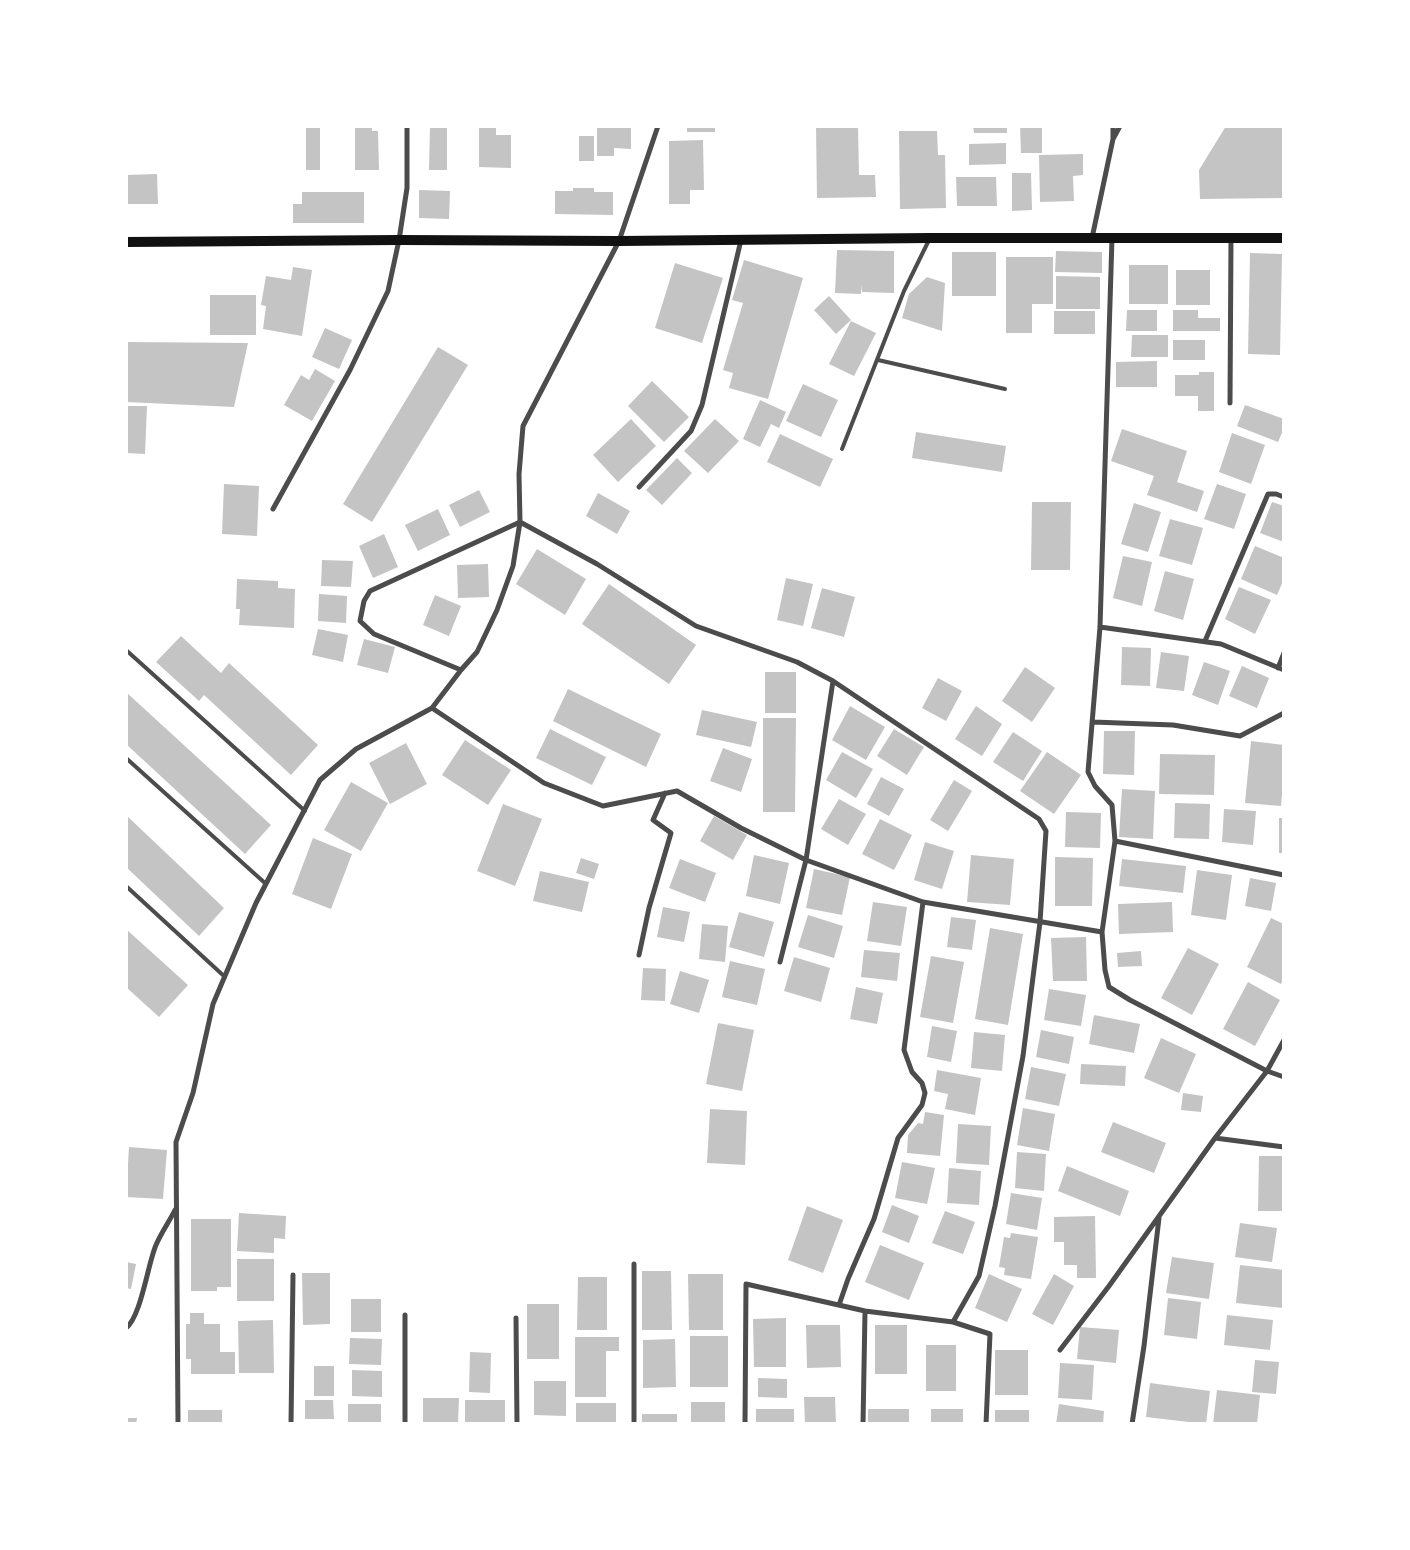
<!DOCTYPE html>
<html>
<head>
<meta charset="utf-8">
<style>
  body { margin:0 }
  #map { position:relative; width:1410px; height:1550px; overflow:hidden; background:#fff; font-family:Mulish,sans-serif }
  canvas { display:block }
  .frame { position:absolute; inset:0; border:128px solid #fff; pointer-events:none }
</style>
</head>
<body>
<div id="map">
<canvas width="1410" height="1550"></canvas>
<div class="frame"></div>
</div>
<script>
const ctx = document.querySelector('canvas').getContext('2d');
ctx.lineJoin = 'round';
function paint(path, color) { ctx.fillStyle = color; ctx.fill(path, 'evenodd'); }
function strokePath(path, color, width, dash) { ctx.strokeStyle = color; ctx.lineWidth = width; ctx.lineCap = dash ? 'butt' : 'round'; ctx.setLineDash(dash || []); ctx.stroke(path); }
paint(new Path2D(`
  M306,126H320V170H306Z
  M355,126H372V131H378L379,170H355Z
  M430,126H454V128H447V170H429Z
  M479,126H496V135H511V168L479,167Z
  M597,126H631V149L614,148V156H597Z
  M687,126H715V132H687Z
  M816,126H858L859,175H875L876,197L817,198Z
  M973,126H1007V133H974Z
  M1020,126H1042V153H1021Z
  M1226,126H1284V198L1200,199L1199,170Z
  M899,131H937L938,155H945L946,208L900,209Z
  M579,136H594V161H579Z
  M703,140L704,190H690V204H669V141Z
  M1006,143V164L969,165V144Z
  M1083,154V175L1073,176L1074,201L1040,202L1039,155Z
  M1012,173H1031L1032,210L1012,211Z
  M157,174L158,204H126V175Z
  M956,177H996L997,206H957Z
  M573,188H594V192H613V215L555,214V191H573Z
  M419,190L450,191L449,219L419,218Z
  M302,192H364V223H293V204H302Z
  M837,250L894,251V293L862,292L861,285V294L835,293Z
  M1056,251L1102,252V273L1055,272Z
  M952,252H996V296H952Z
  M1250,253L1282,254L1280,355L1248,354Z
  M1006,257H1053V304H1032V333H1006Z
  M744,260L803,278L768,399L729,388L733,373L723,370L743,303L732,300Z
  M675,263L723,278L702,343L655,328Z
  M1129,265H1168V304H1129Z
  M293,267L312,270L302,336L263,329L266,306L261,305L266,276L291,280Z
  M1176,270H1210V305H1176Z
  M1056,276L1100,277V309H1056Z
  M927,277L945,283L942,331L902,318L909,294Z
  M210,295H256V335H210Z
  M829,296L851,320L836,334L814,310Z
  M1127,310H1157V331H1126Z
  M1173,310H1198V318H1220V331H1173Z
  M1054,311H1095V334H1054Z
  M851,321L876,333L854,376L829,364Z
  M325,328L352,340L339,369L312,357Z
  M1132,335H1168V357H1131Z
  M1173,340H1205V360H1173Z
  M126,342L248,343L234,407L126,402Z
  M438,347L468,365L372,522L343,504Z
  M1157,361V387H1116V362Z
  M315,369L335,381L312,421L284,405L301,375L309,380Z
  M1199,372H1214V411H1198V396H1175V375H1199Z
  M652,381L689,417L664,442L628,406Z
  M803,384L838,400L821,437L786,421Z
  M760,400L786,412L779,428L771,424L760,447L743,439Z
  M1245,405L1284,419V428L1278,442L1237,426Z
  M126,406H147L145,454L126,453Z
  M631,419L656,446L618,482L593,455Z
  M715,419L739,441L708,473L684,451Z
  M1122,429L1187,451L1177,482L1204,491L1197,512L1147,495L1154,476L1111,461Z
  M916,432L1006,446L1002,472L912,458Z
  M1232,433L1265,445L1251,484L1219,472Z
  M780,434L833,459L820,487L767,462Z
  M677,458L692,473L662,505L646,490Z
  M224,484L259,486L257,536L222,534Z
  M1217,484L1246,494L1234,529L1204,519Z
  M479,490L490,512L460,527L449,505Z
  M598,493L630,511L617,534L586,516Z
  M1032,502H1071L1070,570H1031Z
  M1272,502L1284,506V542L1260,533Z
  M1134,503L1161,512L1148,552L1121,544Z
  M438,509L450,535L418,551L405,525Z
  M1170,519L1203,528L1192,565L1159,556Z
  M384,534L398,567L373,578L359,546Z
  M1255,546L1284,558V579L1277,595L1241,579Z
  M537,549L586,579L565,615L516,584Z
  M1123,556L1152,562L1142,606L1113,598Z
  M322,560L353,561L351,587L321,586Z
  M488,564L489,597L458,598L457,565Z
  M1165,571L1194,579L1183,620L1154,611Z
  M786,578L813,584L803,626L777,620Z
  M237,579L278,581V588L295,589L294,628L239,625L240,609H236Z
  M609,584L696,645L669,684L582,624Z
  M1239,587L1271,600L1255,634L1225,619Z
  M822,588L855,597L844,637L811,628Z
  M319,594L347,596L346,623L318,621Z
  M435,595L461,606L449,636L423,625Z
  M318,629L348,635L343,662L312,655Z
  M181,636L221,673L229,663L318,745L291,775L204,695L199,701L156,662Z
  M364,639L395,647L388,673L357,665Z
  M1122,647L1151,648L1150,686L1121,685Z
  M1161,652L1189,656L1184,691L1156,688Z
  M1204,662L1230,671L1218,705L1192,695Z
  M1242,666L1269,678L1257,708L1229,696Z
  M1025,667L1055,688L1032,722L1002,701Z
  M765,672H796V713H765Z
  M938,678L962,691L946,721L922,708Z
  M568,689L661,734L646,767L553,721Z
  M126,692L271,825L245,854L126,744Z
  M850,706L885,727L866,760L832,740Z
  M976,706L1002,724L982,756L955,739Z
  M702,710L757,722L751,747L696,735Z
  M763,718H796L795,812H763Z
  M550,729L606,757L592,785L536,758Z
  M894,729L924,747L907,775L877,756Z
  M1104,731H1135L1134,775L1103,774Z
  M1013,732L1042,751L1023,781L993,762Z
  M465,740L511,770L488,805L442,775Z
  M1251,741L1284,745V773L1281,806L1245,803Z
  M406,743L427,784L390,804L369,763Z
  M723,748L752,759L741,792L710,781Z
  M842,752L873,769L856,798L826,780Z
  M1047,752L1081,775L1054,814L1020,791Z
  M1160,754L1215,755L1214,795L1159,794Z
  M881,777L904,789L889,816L867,804Z
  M954,780L972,791L948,831L930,820Z
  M351,782L388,803L361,851L324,830Z
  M1122,789L1155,791L1153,839L1119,837Z
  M839,799L866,814L848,845L821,829Z
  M1175,803L1210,804L1209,839L1174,838Z
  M503,804L542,819L515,886L477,871Z
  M1224,809L1256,811L1253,845L1222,842Z
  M1066,812L1101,813L1100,848L1065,847Z
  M126,815L224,908L199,936L126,867Z
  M714,816L747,835L733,860L700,841Z
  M1279,818H1284V853H1279Z
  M880,819L912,835L894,870L862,854Z
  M313,838L352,854L331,909L292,894Z
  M925,842L954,851L942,889L914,880Z
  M754,855L789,863L780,904L746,896Z
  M971,855L1014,859L1010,905L967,902Z
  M1055,857L1093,858L1092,906H1055Z
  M581,858L599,864L594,879L576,873Z
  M680,859L716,873L705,902L669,888Z
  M1122,859L1186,866L1183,893L1119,886Z
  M814,869L850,877L842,915L806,908Z
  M1197,870L1232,875L1226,920L1191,915Z
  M540,871L589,882L582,912L533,901Z
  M1250,878L1276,883L1271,911L1245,906Z
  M873,902L907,907L901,946L867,941Z
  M1172,902L1173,932L1119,934L1118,904Z
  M663,907L690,912L684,942L657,937Z
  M739,912L774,922L764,957L729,947Z
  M808,915L843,926L834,958L798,947Z
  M951,917L976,920L972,950L947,947Z
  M1271,918L1284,924V978L1281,984L1247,967Z
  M702,924L728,926L725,962L699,959Z
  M990,928L1023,934L1008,1025L975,1019Z
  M126,929L188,985L159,1017L126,987Z
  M1086,937L1087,981H1053L1051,938Z
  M1188,948L1219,964L1192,1015L1161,998Z
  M864,950L900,953L897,981L861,977Z
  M1141,951L1142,966L1118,967L1117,953Z
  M931,956L964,962L953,1023L920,1017Z
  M794,957L830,968L821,1002L784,991Z
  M730,961L765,969L757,1005L722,997Z
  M643,968L666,969L665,1001L641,1000Z
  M680,971L709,980L699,1013L670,1004Z
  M1248,982L1280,1000L1255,1046L1223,1029Z
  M856,987L883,993L877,1024L850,1019Z
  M1049,989L1086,995L1081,1026L1044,1020Z
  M1094,1015L1140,1024L1134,1053L1089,1044Z
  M718,1023L754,1030L742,1091L706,1084Z
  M932,1026L957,1031L951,1062L927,1057Z
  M1041,1030L1074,1037L1069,1064L1036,1057Z
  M974,1032L1005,1035L1002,1071L971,1068Z
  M1161,1038L1196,1054L1179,1093L1144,1078Z
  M1081,1064L1126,1066L1125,1086L1080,1084Z
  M1031,1067L1066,1074L1059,1106L1025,1099Z
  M937,1070L981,1078L975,1115L945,1109L948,1094L934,1091Z
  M1183,1093L1203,1096L1201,1112L1181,1110Z
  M1023,1108L1055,1114L1049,1151L1017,1145Z
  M710,1109L747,1111L745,1165L707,1163Z
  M925,1112L944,1115L940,1156L907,1153L908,1135L918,1123L923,1124Z
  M1113,1122L1166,1143L1154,1173L1101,1152Z
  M958,1124L991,1126L989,1165L956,1163Z
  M129,1147L167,1150L163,1199L126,1197Z
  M1017,1152L1046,1154L1044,1191L1015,1188Z
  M1259,1156H1284V1211H1258Z
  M902,1162L935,1168L927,1204L895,1198Z
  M1067,1166L1129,1191L1120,1216L1058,1191Z
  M949,1168L981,1171L979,1205L947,1203Z
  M1011,1193L1042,1198L1037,1230L1006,1224Z
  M892,1205L919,1216L909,1243L882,1232Z
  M807,1206L843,1220L823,1273L788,1260Z
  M945,1211L975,1222L963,1254L932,1243Z
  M239,1213L286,1216L285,1239L274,1238V1253L237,1251Z
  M1095,1216L1096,1278H1077V1265H1064V1242H1054V1217Z
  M191,1219H231V1287H217V1291H191Z
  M1240,1223L1277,1228L1272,1262L1235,1257Z
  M1011,1233L1038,1237L1031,1279L1004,1275L1005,1268L999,1267L1004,1237L1010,1238Z
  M880,1245L924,1263L909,1300L865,1282Z
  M1172,1257L1214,1263L1209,1299L1166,1293Z
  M237,1259H274V1301H237Z
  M126,1262L136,1264L131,1289L126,1288Z
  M1240,1265L1284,1270L1283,1308L1236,1303Z
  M642,1271H671L672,1330H642Z
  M302,1273H330V1324L303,1325Z
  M688,1274H723V1330H689Z
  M989,1274L1022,1289L1007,1322L975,1308Z
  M1054,1274L1074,1286L1053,1325L1032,1314Z
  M578,1277H607V1330H577Z
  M1168,1298L1201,1302L1197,1339L1164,1335Z
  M351,1299H381V1332H351Z
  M527,1304H559V1359H527Z
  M190,1313H204V1324H220V1352H235V1374H191V1359H186V1324H190Z
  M1227,1315L1273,1320L1270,1350L1224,1345Z
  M786,1318V1367H754L753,1319Z
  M273,1320L274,1373H239L238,1321Z
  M806,1325H840L841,1367L807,1368Z
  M875,1325H907V1374H875Z
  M1080,1327L1119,1330L1116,1363L1077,1359Z
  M690,1336H728V1387H690Z
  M575,1337H619V1351H606V1397H575Z
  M350,1338L382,1339L381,1365L349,1364Z
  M675,1339L676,1387L643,1388V1340Z
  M926,1345H956V1391H926Z
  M995,1350H1028V1395H995Z
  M470,1352L491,1353L490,1393L469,1392Z
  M1255,1360L1279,1362L1276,1394L1252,1392Z
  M1060,1363L1094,1365L1092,1400L1058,1398Z
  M314,1366H334V1396H314Z
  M352,1370L382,1371V1397L352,1396Z
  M758,1378L787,1379V1398L758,1397Z
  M534,1381H566V1416L534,1415Z
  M1150,1383L1210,1391L1206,1424L1146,1417Z
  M1217,1390L1260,1395L1257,1424H1213Z
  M804,1397H835L836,1424H805Z
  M423,1398H459L458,1424H423Z
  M305,1400H333L334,1419H305Z
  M465,1400H505V1424H465Z
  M691,1402H725V1424H691Z
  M576,1403H616V1424H576Z
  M348,1404H381V1424H348Z
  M1059,1404L1104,1411L1103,1424H1056Z
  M756,1409H794V1424H756Z
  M868,1409H909V1424H868Z
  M931,1409H963V1424H931Z
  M188,1410H222V1424H188Z
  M995,1410H1029V1424H995Z
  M642,1414H677V1424H642Z
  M126,1418H137L136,1424H126Z`), '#c4c4c4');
strokePath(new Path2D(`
  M878,360L1005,389
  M842,449L904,291L929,240
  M126,650L305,811
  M126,758L266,884
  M126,886L225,977`), '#4c4c4c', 4);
strokePath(new Path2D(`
  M1113,126V139
  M1092,238L1113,139L1120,126
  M1112,238L1100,627L1088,772L1095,786L1112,805L1115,841L1102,932L1105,970L1109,987L1130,1000L1267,1071L1284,1077
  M1230,403L1231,238
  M639,487L691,431L702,405L741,240
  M273,509L350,370L388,291L399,240L407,188V126
  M520,522L597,564L696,626L797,662L833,681L1039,819L1046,831L1040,922L1023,1056L995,1206L979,1276L953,1322
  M1100,627L1221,644L1284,670
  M1205,641L1268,494H1276L1284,497
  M1278,668L1284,653
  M461,670L374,634L360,621L364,601L370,591L520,522
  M432,708L544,783L603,806L677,791L741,828L806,860L923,902L1102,932
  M1093,722L1173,725L1240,736L1284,713
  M1115,841L1284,875
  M639,955L649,908L671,833L653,820L665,793
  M780,962L806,860L833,681
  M1215,1138L1284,1147
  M839,1305L848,1279L874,1219L898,1138L922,1105L925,1093L922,1083L912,1072L904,1050L923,902
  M405,1315V1424
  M516,1318L517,1424
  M126,1328C141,1317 148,1263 156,1245C161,1233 169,1222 175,1210
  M1060,1350L1109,1286L1215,1138L1267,1071L1284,1040
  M178,1424L176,1142L193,1093L213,1004L256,903L320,780L356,749L432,708L461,670L477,652L497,610L513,566L520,522L519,474L523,426L619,241L658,126
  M291,1424L293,1275
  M634,1424V1264
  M745,1424L746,1284L865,1311L953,1322L990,1334L986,1424
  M863,1424L865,1311
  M1132,1424L1144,1346L1159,1218`), '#4c4c4c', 5);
strokePath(new Path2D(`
  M126,242L399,240L619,241L930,238H1284`), '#111', 10);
</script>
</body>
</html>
